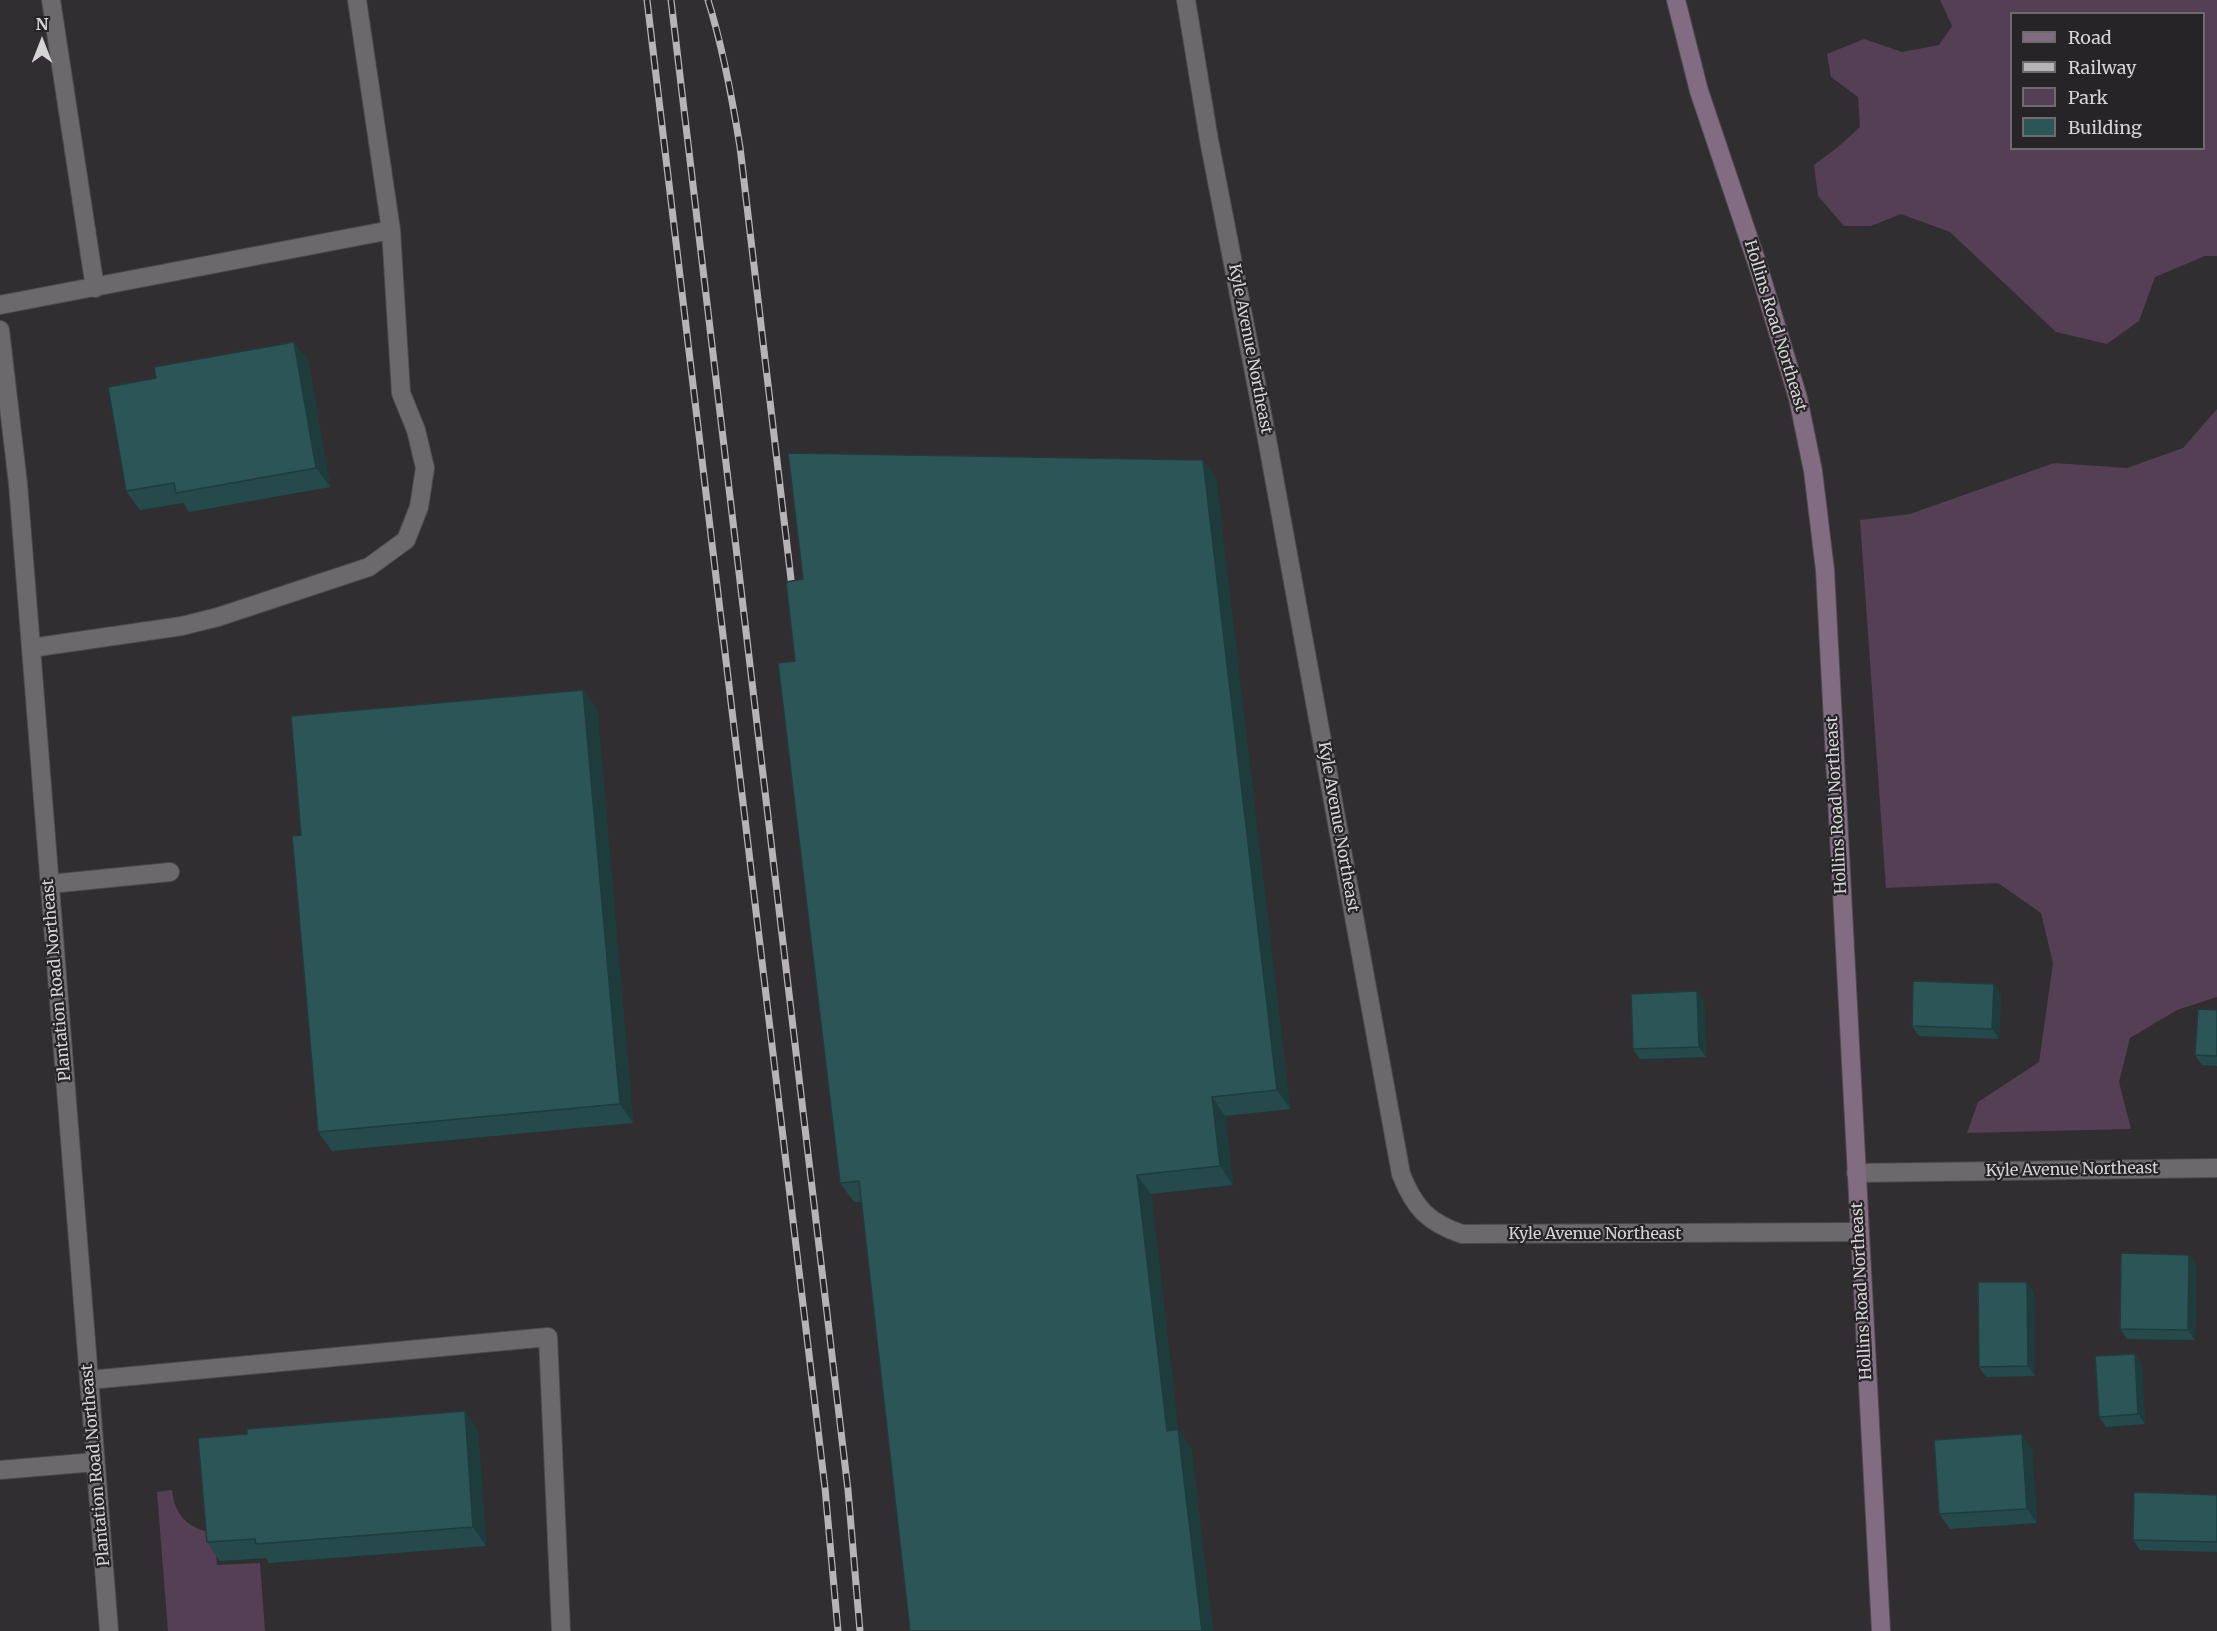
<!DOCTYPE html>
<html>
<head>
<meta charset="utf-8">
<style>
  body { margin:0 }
  #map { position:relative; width:2217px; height:1631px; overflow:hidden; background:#312e31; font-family:Merriweather,serif }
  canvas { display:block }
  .legend { position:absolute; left:2010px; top:12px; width:195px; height:138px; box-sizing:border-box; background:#272427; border:2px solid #6d6b6d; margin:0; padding:8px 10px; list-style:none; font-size:18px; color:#d6d5d6 }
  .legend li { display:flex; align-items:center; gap:12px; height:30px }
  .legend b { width:30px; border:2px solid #6d6b6d }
  .north { position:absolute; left:12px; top:12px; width:60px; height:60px; -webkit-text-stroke:4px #272427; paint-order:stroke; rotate:0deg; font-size:16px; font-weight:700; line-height:24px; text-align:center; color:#d6d5d6 }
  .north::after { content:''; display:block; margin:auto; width:21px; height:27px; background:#d6d5d6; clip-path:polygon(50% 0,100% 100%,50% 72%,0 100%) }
</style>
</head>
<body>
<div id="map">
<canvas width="2217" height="1631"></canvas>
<ul class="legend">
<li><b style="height:8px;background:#826c82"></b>Road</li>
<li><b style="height:8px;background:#b6b4b6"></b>Railway</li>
<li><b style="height:16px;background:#543f54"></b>Park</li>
<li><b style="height:16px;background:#2c5557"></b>Building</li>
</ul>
<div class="north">N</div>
</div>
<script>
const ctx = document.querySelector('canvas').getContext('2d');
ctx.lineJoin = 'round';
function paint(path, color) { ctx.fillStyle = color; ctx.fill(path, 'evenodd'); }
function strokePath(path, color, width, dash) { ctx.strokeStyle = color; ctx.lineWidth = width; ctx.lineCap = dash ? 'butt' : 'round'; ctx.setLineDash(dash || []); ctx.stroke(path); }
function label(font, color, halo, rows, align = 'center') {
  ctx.font = font + ' Merriweather,serif'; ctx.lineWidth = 4.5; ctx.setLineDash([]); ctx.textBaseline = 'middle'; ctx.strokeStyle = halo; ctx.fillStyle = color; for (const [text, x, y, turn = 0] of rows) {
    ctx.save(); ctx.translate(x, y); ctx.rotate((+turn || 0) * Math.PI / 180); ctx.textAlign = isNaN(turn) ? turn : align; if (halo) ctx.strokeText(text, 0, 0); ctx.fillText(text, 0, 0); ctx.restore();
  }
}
paint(new Path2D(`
  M1940,0H2217V256H2205L2155,277L2139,321L2107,344L2056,332L1950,232L1901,214L1871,226H1844L1818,196L1814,165L1838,147L1860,127L1858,97L1831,77L1827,54L1864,39L1902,52L1939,45L1952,26ZM2012,14H2204V148H2012Z
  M2217,409V997L2177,1010L2130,1038L2119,1082L2131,1129L1967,1133L1978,1102L2039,1062L2053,963L2041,913L1998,883L1886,888L1860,520L1910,514L2054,463L2127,468L2183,448Z
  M172,1490C174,1509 182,1523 201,1530C206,1531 210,1532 213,1537C217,1544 216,1557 217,1565L260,1563L265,1631H168L157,1492Z`), '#543f54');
const service = new Path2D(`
  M51,0L95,288
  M0,305L391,230L357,0
  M31,648L182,626L218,617L369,567L406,540L419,507L425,468L416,430L401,393L391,230
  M50,884L170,872
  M89,1380L548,1337L561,1631
  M0,1470L95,1462`);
const minor = new Path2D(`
  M1186,0L1209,140L1267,439L1401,1174C1414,1208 1429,1223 1462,1234L1859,1232
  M1856,1173L2217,1168`);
const tertiary = new Path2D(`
  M0,330L18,484L109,1631`);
const secondary = new Path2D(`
  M1676,0L1699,91L1758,266L1798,398L1813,471L1825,570L1881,1631`);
strokePath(service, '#4e4b4e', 20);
strokePath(minor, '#4e4b4e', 20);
strokePath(tertiary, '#4e4b4e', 20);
strokePath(secondary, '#4e4b4e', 20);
strokePath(service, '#6c696c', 18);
strokePath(minor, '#6c696c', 18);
strokePath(tertiary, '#6c696c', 18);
strokePath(secondary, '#826c82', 18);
const rail = new Path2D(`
  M647,0L825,1488L838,1631
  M671,0L848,1490L860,1631
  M708,0C723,48 732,97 740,147L793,596`);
strokePath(rail, '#b6b4b6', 7);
strokePath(rail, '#272427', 4.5, [14]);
paint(new Path2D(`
  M308,361L330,487L189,512L183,503L140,510L126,491Z
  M1203,460L1216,479L1290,1109L1225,1116L1233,1185L1151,1194L1178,1429L1191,1448L1213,1631H910L861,1202H854L840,1183L795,661L803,579Z
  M583,690L597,709L633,1123L332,1151L318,1132L301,835Z
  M2001,994L1999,1039L1919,1036L1912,1026Z
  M1704,1001L1706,1057L1640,1059L1633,1049Z
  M2217,1010V1066L2202,1065L2195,1055Z
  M2189,1255L2196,1265L2195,1340L2127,1339L2120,1329Z
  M2034,1292L2035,1376L1986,1377L1979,1367Z
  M2142,1364L2145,1424L2106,1427L2099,1417Z
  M465,1411L478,1431L486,1546L269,1563L266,1558L220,1561L207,1542L247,1434Z
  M2032,1449L2037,1523L1950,1529L1939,1514Z
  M2217,1495V1552L2140,1550L2133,1540Z`), '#26494b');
paint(new Path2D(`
  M294,342L308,361L330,487L316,468Z
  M1203,460L1216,479L1290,1109L1277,1090Z
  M583,690L597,709L633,1123L620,1104Z
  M1994,984L2001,994L1999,1039L1992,1029Z
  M1697,991L1704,1001L1706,1057L1699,1047Z
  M1212,1097L1225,1116L1233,1185L1220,1166Z
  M1137,1175L1151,1194L1178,1429L1191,1448L1213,1631H1202L1167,1431Z
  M2189,1255L2196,1265L2195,1340L2188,1330Z
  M2027,1282L2034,1292L2035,1376L2028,1366Z
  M2135,1354L2142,1364L2145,1424L2138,1414Z
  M465,1411L478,1431L486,1546L473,1527Z
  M2022,1434L2032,1449L2037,1523L2027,1509Z`), '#1f3c3d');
const building = new Path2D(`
  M294,342L316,468L176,493L174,483L126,491L108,387L156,378L154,367Z
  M788,453L1203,460L1277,1090L1212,1097L1220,1166L1137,1175L1167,1431L1178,1429L1202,1631H910L859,1181L840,1183L778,663L795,661L786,582L803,579Z
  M583,690L620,1104L318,1132L292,836L301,835L291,716Z
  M1913,981L1994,984L1992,1029L1912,1026Z
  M1697,991L1699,1047L1633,1049L1631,994Z
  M2198,1009L2217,1010V1056L2195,1055Z
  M2121,1253L2189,1255L2188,1330L2120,1329Z
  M1978,1282H2027L2028,1366L1979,1367Z
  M2135,1354L2138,1414L2099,1417L2095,1356Z
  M465,1411L473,1527L256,1544L255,1539L207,1542L198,1438L247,1434V1429Z
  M2022,1434L2027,1509L1939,1514L1934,1440Z
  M2134,1492L2217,1495V1542L2133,1540Z`);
paint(building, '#2c5557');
strokePath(building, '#1f3c3d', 1.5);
label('16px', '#d6d5d6', '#272427', [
  ["Hollins Road Northeast",1775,326,73],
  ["Kyle Avenue Northeast",1250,349,79],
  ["Hollins Road Northeast",1837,805,-93],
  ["Kyle Avenue Northeast",1338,827,80],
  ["Plantation Road Northeast",57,980,-95],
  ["Kyle Avenue Northeast",2072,1170,-1],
  ["Kyle Avenue Northeast",1595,1234],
  ["Hollins Road Northeast",1862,1291,-93],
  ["Plantation Road Northeast",96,1465,-95]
]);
</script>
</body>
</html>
